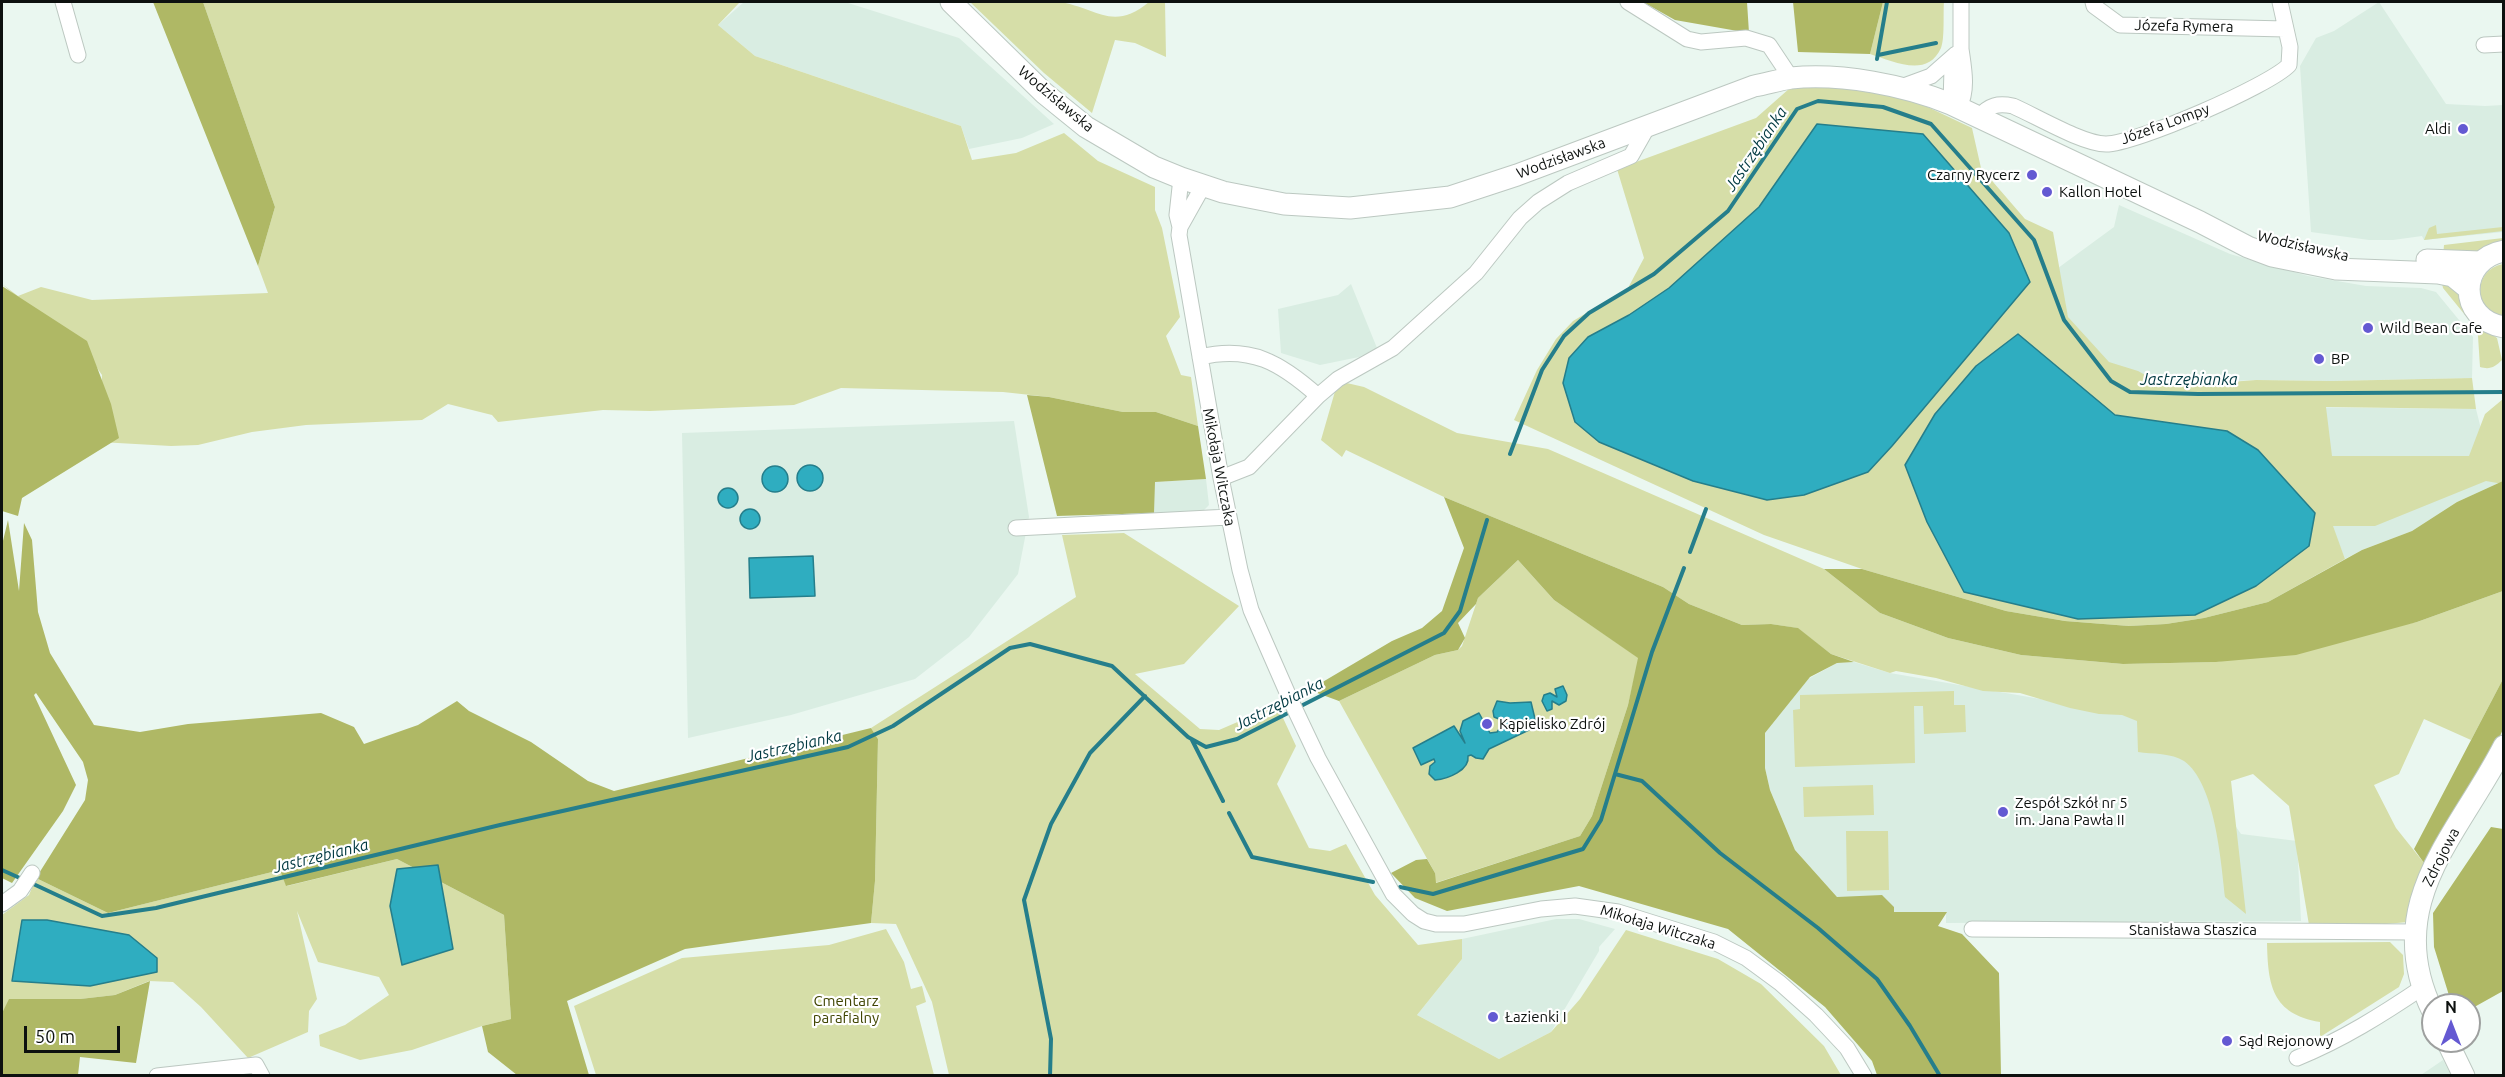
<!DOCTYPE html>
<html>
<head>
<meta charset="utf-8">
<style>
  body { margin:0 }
  #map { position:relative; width:2505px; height:1077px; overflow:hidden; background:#eaf7f0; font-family:Ubuntu,sans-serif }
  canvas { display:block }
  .frame { position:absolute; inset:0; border:3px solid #0d110f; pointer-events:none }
  .north { position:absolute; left:2421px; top:993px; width:60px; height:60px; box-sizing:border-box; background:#fff; border:2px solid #9ea09f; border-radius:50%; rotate:0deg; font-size:16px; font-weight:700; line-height:24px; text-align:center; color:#0d110f }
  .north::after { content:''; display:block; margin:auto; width:21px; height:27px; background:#6459d2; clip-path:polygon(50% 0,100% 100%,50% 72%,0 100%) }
  .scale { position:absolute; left:24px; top:1026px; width:96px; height:27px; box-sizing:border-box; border:3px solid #0d110f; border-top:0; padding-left:8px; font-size:18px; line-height:21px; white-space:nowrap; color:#0d110f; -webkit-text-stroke:4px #fff; paint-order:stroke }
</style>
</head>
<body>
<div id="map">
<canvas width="2505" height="1077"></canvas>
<div class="frame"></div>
<div class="north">N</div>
<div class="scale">50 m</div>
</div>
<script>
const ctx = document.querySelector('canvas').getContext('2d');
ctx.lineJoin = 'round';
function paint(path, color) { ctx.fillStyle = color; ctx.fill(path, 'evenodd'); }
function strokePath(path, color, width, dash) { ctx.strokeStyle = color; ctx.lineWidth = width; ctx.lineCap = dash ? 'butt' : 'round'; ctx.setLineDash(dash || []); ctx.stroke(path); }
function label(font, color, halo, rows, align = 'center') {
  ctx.font = font + ' Ubuntu,sans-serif'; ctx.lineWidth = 4.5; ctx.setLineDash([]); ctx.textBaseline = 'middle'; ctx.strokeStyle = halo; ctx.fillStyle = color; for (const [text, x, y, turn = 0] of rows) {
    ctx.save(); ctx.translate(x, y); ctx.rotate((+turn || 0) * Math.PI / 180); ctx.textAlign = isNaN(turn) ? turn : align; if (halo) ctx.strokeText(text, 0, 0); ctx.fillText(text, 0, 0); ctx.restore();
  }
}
paint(new Path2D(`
  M744,2H845L959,38L1054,124L1022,138L969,149L961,126L755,56L718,25Z
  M2379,2L2446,104L2485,106L2503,105V232L2424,240L2422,236L2393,240H2369L2311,232L2300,66L2316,38L2334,31Z
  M2119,205L2230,254L2308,276L2366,286L2421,288L2436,292L2473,337L2472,378L2331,381L2256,380L2180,383L2139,382L2125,378L2072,330L2054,271L2114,227Z
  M1351,284L1377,348L1359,357L1320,365L1281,353L1278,309L1338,295Z
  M2284,407L2476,409L2482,433L2503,481L2457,502L2412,531L2362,550L2345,559Z
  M1014,421L1029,517L1018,574L969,637L915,679L791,715L688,738L682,433Z
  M1206,479L1209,505L1203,511L1154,513V482Z
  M1854,662L1890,673L2162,720L2241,834L2297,841L2301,921L1946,923V912H1894L1837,897L1795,850L1770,790L1765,768V733L1808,679L1837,663Z
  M1556,919H1579L1615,929L1599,947V951L1551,1032L1499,1059L1417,1015L1462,959V939Z
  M2443,1060L2451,1075H2421Z`), '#d9ede2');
paint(new Path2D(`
  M203,2H740L718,25L755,56L961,126L972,160L1016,153L1064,133L1098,161L1155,187V210L1162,228L1180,317L1166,336L1181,375L1191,377L1198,426L1156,412H1123L1049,397L1003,392L841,388L794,405L650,411L603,410L498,422L492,415L448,404L422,420L306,425L252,432L198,445L171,446L100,442L102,375L84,349L38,316L2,284L18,296L41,287L92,300L268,293L258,266L275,207Z
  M970,2C998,1 1029,0 1058,2C1095,6 1112,33 1149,2H1165L1166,57L1135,43L1115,40L1092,113L1044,73Z
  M1883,2H1944C1943,12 1945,39 1941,48C1927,79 1893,61 1870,54Z
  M1843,85L1915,101L1972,128L1981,168L2025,219L2053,232L2068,317L2109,362L2138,371L2158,382L2217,383L2256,380L2331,381L2472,378L2476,409L2326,407L2332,456H2469L2485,414L2503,399V484L2486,481L2375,526H2333L2345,559L2268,602L2204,618L2166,624L2129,626L2065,621L2006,611L1862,569L1764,535L1514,420L1537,370L1556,339L1573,321L1628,288L1644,258L1617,169L1756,118L1790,88Z
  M2436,225L2437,234L2503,227V231L2424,240L2429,228Z
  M2503,238V247L2443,257L2444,245Z
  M2503,264V317C2473,311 2472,270 2503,264Z
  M2450,280L2487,331L2497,338L2502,360C2495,367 2490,370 2480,367L2478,336L2474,326L2443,288L2442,283Z
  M1338,381L1364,387L1457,433L1548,449L1824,569L1880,613L1948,638L2021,655L2123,664L2216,662L2417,622L2503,591V679L2471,740L2424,719L2399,774L2374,785L2396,828L2424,863L2408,922L2310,931L2289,806L2253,774L2231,781L2246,914L2225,897C2221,861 2215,783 2184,761C2172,753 2152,754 2138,752L2137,721L2122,715L2099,714L2070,708L2020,693L1983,691L1936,678L1896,671L1890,673L1831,654L1797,628L1771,624L1742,625L1689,604L1663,587L1444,497L1346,450L1342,457L1321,440Z
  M1124,533L1239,606L1184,664L1135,674L1200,729L1219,730L1277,705L1296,746L1277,784L1309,848L1330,851L1346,844L1375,895L1418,945L1462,939V959L1417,1015L1499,1059L1551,1032L1580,999L1626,930L1718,959L1761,984L1824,1046L1841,1075H949L932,1002L896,924L871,923L875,881L878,739L871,728L1076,597L1062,535Z
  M1518,560L1554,600L1639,658L1628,705L1592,816L1580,836L1435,883V873L1339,701L1435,655L1458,650L1462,646L1478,598Z
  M1954,691V705H1965L1966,732L1924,734L1923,706H1914L1915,763L1795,767L1793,710L1800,709V695Z
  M1873,785L1874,815L1804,817L1803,787Z
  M1846,831H1888L1889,890L1847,891Z
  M397,859L504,915L511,1019L482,1026L412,1050L360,1060L320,1046L319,1035L345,1025L389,995L379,977L318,962L297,911L317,999L309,1011L308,1032L248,1058L201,1007L173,982L149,981L115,995L80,999H10L2,1013V915L29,895L36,878L108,913L280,870L287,886Z
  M886,929L904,962L911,989L922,986L926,1002L916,1006L934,1075H596L574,1006L682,958L829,945Z
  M2390,942L2403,955L2404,974L2399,987L2320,1037V1022C2272,1014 2268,985 2267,943Z`), '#d6dea8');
paint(new Path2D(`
  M153,2H203L275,207L258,266Z
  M1643,2H1747L1749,33L1675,20Z
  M1793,2H1883L1870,54L1798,52Z
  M2,286L87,341L111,404L119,438L22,498L18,516L2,511Z
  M1027,395L1049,397L1123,412H1156L1198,426L1206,479L1155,482L1154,513L1057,516Z
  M2503,481V591L2417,622L2296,655L2216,662L2123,664L2021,655L1948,638L1880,613L1824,569H1862L2006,611L2065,621L2129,626L2166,624L2204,618L2268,602L2362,550L2412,531L2457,502Z
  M1444,497L1663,587L1689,604L1742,625L1771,624L1798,628L1831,654L1854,662L1837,663L1810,677L1765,733V768L1770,790L1795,850L1837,897L1882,895L1894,907V912H1947L1938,926L1962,934L1999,973L2001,1075H1877L1872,1061L1825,1007L1728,929L1579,886L1447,911L1415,898L1391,873L1416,860L1427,859L1435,873L1436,883L1580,836L1592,816L1628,705L1638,658L1554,600L1518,560L1478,598L1476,604L1458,623L1465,638L1458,650L1435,655L1339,701L1309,690L1392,641L1422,628L1442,611L1464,548Z
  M8,520L19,591L24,523L32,540L38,612L50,653L94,725L140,732L188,724L321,713L354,727L364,744L418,725L457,701L469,711L531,742L588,781L614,791L871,728L878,739L875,881L871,923L685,949L567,1001L589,1075H517L488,1052L482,1026L511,1019L504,915L397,859L286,886L280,870L108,913L36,878L85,800L88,780L83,762L36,693L34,695L76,785L63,811L12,883L2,878V545Z
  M2503,679V729L2493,753L2424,863L2414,849Z
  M2491,827L2503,829V991L2469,1010V1005H2452L2434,947L2433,913Z
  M150,981L136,1063L80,1057L78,1075H2V1013L9,999H80L115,995Z`), '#afb865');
const water = new Path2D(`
  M1817,124L1923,134L2009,233L2030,282L1892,446L1868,472L1804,495L1767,500L1693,481L1599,442L1575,422L1563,383L1569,358L1588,337L1629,315L1669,288L1759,207Z
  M2018,334L2115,415L2227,431L2258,450L2315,513L2309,546L2256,586L2195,615L2078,619L1964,592L1927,522L1905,465L1935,414L1976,366Z
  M797 478a13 13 0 1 1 26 0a13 13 0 1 1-26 0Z
  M762 479a13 13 0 1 1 26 0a13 13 0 1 1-26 0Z
  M718 498a10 10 0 1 1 20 0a10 10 0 1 1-20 0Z
  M740 519a10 10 0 1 1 20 0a10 10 0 1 1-20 0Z
  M813,556L815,596L750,598L749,558Z
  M1563,686L1567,695L1566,701L1559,705L1552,701V709L1547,711L1542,701L1544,695L1550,693L1557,697L1555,689Z
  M1497,701L1510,703L1531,702L1536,723L1531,729L1489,749L1483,759L1476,758L1471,755L1468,756C1470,770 1448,779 1435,780L1429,774L1430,766L1435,762L1434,759L1421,765L1413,748L1454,726L1465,743L1460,731L1463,721L1479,713L1490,733L1497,732L1502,725L1499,719L1494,717L1493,711Z
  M438,865L453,949L402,965L390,906L397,869Z
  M22,920H47L129,935L157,958V972L90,986L12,981Z`);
paint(water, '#2fadc0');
strokePath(water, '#257e8b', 1.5);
strokePath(new Path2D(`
  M1878,55L1936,43
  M1877,59L1887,2
  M1510,454L1542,370L1564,336L1589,313L1654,274L1728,211L1797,109L1818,101L1883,107L1931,124L2034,240L2064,320L2111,381L2130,392L2198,394L2504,392
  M1690,552L1706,509
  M1297,708L1444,633L1460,611L1487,520
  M1192,740L1223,801
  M1615,774L1642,781L1720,853L1818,928L1877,979L1910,1026L1940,1076
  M1229,813L1252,857L1373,882
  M2,870L22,879
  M29,882L102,916L156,908L500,825L848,747L893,726L1010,648L1030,644L1112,666L1188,737L1206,747L1237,739L1290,712
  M1400,887L1433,894L1583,849L1601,820L1652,652L1684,568
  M1050,1076L1051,1039L1024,900L1051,824L1090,753L1145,696`), '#257e8b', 4);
const minor = new Path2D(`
  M63,2L78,55
  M1628,2L1687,39L1701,42L1746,38L1769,45L1791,78
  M2093,2L2094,6L2120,25L2285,29
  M2484,45L2504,44
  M1901,87L1931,76L1956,54
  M1951,104L1952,68L1961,49V2
  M1959,108C1968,89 1964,70 1961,49
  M1979,117C1989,105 1998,103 2013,106C2036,116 2083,144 2106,144C2135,144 2269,86 2289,65L2290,47L2280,2
  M1203,186L1180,227L1179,235L1221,478L1240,570L1251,610L1290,699L1318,758L1393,894L1413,914L1424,921L1436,924H1464L1541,909L1575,906L1618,912L1714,942L1746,958L1780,983L1816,1015L1847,1048L1864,1076
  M1180,227L1177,215L1181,178
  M1200,357C1251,345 1281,363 1318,396
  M1221,478L1249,467L1318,396L1338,379L1393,348L1476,273L1520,218L1538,202L1568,183L1631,156L1648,126
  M1016,528L1229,517
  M2,904L20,891L32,873
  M1972,929L2414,932
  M2297,1058C2342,1040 2383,1014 2423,987
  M157,1076L256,1065L262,1076`);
const secondary = new Path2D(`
  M951,2L1044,93L1086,127L1154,167L1181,178L1223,192L1284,204L1350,208L1450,197L1517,175L1754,86C1766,84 1778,80 1791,78C1842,73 1904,85 1951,104L2200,222L2248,247L2272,256L2336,269L2438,273L2453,276L2469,289
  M2504,251C2458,259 2457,320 2504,327
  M2427,260L2480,262
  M2433,1012C2380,904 2458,836 2504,746
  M2447,1041L2464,1076`);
strokePath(minor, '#bcc8c1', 17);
strokePath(secondary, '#bcc8c1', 23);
strokePath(minor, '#fff', 15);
strokePath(secondary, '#fff', 21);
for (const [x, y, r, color] of [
  [2463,129,6,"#6459d2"],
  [2032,175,6,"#6459d2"],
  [2047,192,6,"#6459d2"],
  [2368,328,6,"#6459d2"],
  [2319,359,6,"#6459d2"],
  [1487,724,6,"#6459d2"],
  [2003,812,6,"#6459d2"],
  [1493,1017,6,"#6459d2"],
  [2227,1041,6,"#6459d2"]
]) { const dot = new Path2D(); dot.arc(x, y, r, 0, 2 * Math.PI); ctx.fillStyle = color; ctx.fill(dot); strokePath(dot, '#fff', 2); }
label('15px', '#0d110f', '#fff', [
  ["Józefa Rymera",2184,26,1],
  ["Wodzisławska",1056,99,40],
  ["Józefa Lompy",2165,124,-20],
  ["Wodzisławska",1561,158,-20],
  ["Wodzisławska",2303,246,13],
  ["Mikołaja Witczaka",1219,467,79],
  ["Zdrojowa",2441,857,-63],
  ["Mikołaja Witczaka",1658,927,17],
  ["Stanisława Staszica",2193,930]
]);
label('15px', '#0d110f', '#fff', [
  ["Aldi",2451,129,"right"],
  ["Czarny Rycerz",2020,175,"right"],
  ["Kallon Hotel",2059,192],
  ["Wild Bean Cafe",2380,328],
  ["BP",2331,359],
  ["Kąpielisko Zdrój",1499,724],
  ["Zespół Szkół nr 5",2015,803],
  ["im. Jana Pawła II",2015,820],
  ["Łazienki I",1505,1017],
  ["Sąd Rejonowy",2239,1041]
], 'left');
label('15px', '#404502', '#fff', [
  ["Cmentarz",846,1001],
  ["parafialny",846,1018]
]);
label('italic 16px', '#003941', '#fff', [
  ["Jastrzębianka",1756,149,-56],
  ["Jastrzębianka",2189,380],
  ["Jastrzębianka",1279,704,-27],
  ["Jastrzębianka",794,746,-13],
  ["Jastrzębianka",321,856,-14]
]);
</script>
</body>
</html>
